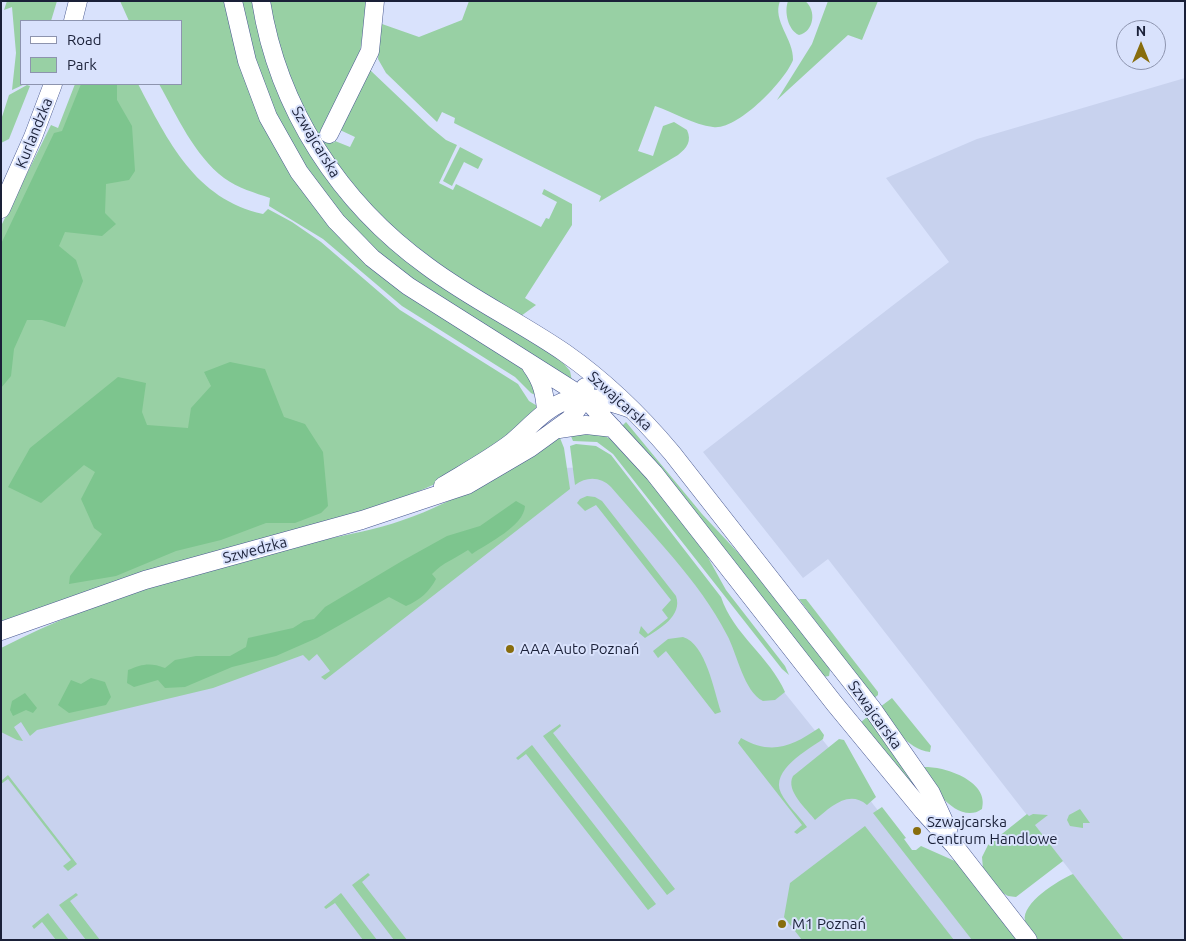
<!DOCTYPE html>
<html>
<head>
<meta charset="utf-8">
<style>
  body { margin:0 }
  #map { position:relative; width:1186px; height:941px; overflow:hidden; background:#d9e2fc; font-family:Ubuntu,sans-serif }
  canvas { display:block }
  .frame { position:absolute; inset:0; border:2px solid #1a2038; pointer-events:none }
  .legend { position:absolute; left:20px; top:20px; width:162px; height:65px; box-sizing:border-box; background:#d9e2fc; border:1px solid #8d94ae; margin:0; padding:6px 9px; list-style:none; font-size:15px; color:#1a2038 }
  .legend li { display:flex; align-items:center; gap:10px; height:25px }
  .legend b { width:25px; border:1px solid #8d94ae }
  .north { position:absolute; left:1116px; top:20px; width:50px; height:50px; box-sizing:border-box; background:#d9e2fc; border:1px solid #8d94ae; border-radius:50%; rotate:0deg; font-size:14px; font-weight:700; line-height:20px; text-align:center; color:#1a2038 }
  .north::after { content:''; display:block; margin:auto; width:18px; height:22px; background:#886d0d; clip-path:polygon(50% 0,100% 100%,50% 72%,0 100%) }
</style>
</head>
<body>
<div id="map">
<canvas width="1186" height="941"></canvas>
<div class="frame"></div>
<ul class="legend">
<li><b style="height:6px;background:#fff"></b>Road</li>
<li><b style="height:14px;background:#98d0a4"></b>Park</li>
</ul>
<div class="north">N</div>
</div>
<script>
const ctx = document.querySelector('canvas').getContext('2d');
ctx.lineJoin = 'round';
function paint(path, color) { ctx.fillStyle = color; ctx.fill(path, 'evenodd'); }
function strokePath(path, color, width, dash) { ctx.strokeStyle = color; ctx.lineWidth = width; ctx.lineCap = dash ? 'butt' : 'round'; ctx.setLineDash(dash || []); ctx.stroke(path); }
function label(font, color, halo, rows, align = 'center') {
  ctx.font = font + ' Ubuntu,sans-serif'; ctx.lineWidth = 4; ctx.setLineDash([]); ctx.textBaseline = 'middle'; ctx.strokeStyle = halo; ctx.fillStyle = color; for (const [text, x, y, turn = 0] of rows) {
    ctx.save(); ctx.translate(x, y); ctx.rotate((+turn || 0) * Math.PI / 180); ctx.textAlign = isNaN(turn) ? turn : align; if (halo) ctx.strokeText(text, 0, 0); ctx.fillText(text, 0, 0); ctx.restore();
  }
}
paint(new Path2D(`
  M1185,78V940H1124L828,559L803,578L703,452L949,262L886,178L977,139Z
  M603,467L850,774L977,940H1V689L559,468Z`), '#c8d2ee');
paint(new Path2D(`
  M7,1H57L51,21H21V84H25L12,90L16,53L12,7L4,10Z
  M120,1H225L240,65L266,131L410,297L524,368L541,398L531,393L515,377L402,306L323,239L269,206L270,198C255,193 238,188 224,178C194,155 177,116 159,84H181V21H129Z
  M241,1H253L325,175L363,221L560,359L570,371L572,381C507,340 434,303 376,251C330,209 291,154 268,96C255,66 249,33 241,1Z
  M269,1H368L359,58L324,128L334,143L335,141L350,147L355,137L340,130L370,70L429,126L446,140L457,145L439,183L453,190L456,184L541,227L546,218L549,219L557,202L542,194L544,189L572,204V225L525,298L536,305L521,316C486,295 449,276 418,250C356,199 311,136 283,60C277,42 273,21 269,1Z
  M382,1V24L419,37L462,20L469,1H780C772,21 794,39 793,60C785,81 737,131 713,127C694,125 673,112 655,106L638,151L653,156L663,126L674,122L687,130C692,141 687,148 678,155L599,202L601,196L454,123L455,118L442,112L437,122L386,73L378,59Z
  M788,1H805C817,10 814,32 799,35C788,30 784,12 788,1Z
  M828,1H878L862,40L848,35L777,100L812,44Z
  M75,84H138C168,141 195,199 263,214L268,209L292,222L321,242L400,310L518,384L529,401L539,407L528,422L448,478L424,489L376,508L114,582L1,623V226L51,125L58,128Z
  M27,85L30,86L9,139L1,143V120L9,95Z
  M460,147L483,159L478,169L464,162L452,186L443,181Z
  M626,422L702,514L743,558L826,661L830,670L829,676L823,677L622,426Z
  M570,434H597L605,436L616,442L632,459L706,554L726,590L785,666L789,675L782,669L613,454L597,442L573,441Z
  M560,438L564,448L570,489L325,680L321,677L330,671L317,654L309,661L303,655L213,688L37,730L30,736L21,722L14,727L23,741L17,740L1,732V648C101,597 210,566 319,541C347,534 376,530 403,520C460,501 507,466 560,438Z
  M576,444L596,446L611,455L721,597C733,634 770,657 785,692L775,700L763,701C744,692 737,653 727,635C699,580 651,534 611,487C601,477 587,476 575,485L570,446Z
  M587,496L595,497L602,501L676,596C683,616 659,629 645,638L639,633L641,626L648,634L668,618L662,610L671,600L596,505L585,511L577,503L580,499Z
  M799,599H806L878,692V695L873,699Z
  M683,637C706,644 714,691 721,712L715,714L666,651L658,658L653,651L668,639Z
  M892,698L931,746L930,752C906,749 893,725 880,707Z
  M868,716L940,821L860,723Z
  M560,724L561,726L553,733L675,889L667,895L543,736Z
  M819,728L824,735L823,739C808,750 770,770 781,793C787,805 799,816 807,827L797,834L794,832L802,825L738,743L741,738C772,756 792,746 819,728Z
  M839,739L844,740L876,797L867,805C848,789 830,808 815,820C807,809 785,791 793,776Z
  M532,745L656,904L648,910L526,754L518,760L516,758Z
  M924,767C944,766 990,781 982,809C959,826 929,786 924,767Z
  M8,775L77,864L68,871L63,866L71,860L8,779L1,784V781Z
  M882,807L906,838L904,839L912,850H916L921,846L957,862L1019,940H972L873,813Z
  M1080,809L1090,823H1083V828L1070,826L1067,820L1069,815Z
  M1027,814L1029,816L1033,814L1048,815L1035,825L1063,861L1016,897L1008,896L1001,892L983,869L982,857L988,845Z
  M865,826L954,940H802L784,917L790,883Z
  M368,873L370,875L362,882L407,940H394L352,885Z
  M1073,874L1124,940H1038C1034,934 1027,928 1025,921C1021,903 1059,880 1073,874Z
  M76,893L78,895L70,901L100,940H86L59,905Z
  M341,893L377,940H363L335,903L326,909L324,907Z
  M48,913L69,940H56L42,922L34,929L32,926Z`), '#98d0a4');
paint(new Path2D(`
  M81,84H117V100L132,126L135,171L129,180L106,184L105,213L116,224L102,236L65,232L59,246L76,260L83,281L65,327L42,320H27L14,349L11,376L1,388V244L54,133L62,131Z
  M230,362L265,369L284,417L305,424L323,452L328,506L321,513L295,523H266L221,540L176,551L116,576L69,584L70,576L102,534L94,528L81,499L95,472L84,465L41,503L8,487L30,448L118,377L146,383L142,412L147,425L188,428L191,408L211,386L204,372Z
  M516,501L525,506C524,526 488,543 472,554L468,550C455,559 443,562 432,574L436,579C429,592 420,600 406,606L389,597L317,638L276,656L232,667L185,687L165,688L158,680L134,687L127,683L128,670C142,664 150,662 165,668L175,660L196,656H230L246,647L248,638L293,628L304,621L314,619L325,607L402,561L447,536L480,526Z
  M91,678L105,682L111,697L106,705L69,713L58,705L71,680L81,684Z
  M25,693L37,708L33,713L26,710L13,716L10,710L12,701Z`), '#7dc58e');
const minor = new Path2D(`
  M233,1L247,61L268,117L299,172L336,221L372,258L408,286L585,398L654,473L834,703L923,811L954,845L1028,940
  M261,1C278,109 340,203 427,266C471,299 520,322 565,353C605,381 640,415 672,453L871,707L931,793L948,830
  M73,21L78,1
  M329,134L370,51L375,1
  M1,209L33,137L53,84
  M531,366C542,381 545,394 546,412
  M559,429L586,425L613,428
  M443,486C466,472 490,459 511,443C528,429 544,409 565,401C586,393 608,401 628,408
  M1,631L145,580L362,520L467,485L530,448L570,419L585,398V387`);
strokePath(minor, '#485890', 19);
strokePath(minor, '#fff', 18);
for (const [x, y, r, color] of [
  [510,649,5,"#886d0d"],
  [917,831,5,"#886d0d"],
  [782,924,5,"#886d0d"]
]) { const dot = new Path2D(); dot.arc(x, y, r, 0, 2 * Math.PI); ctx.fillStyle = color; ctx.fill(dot); strokePath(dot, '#d9e2fc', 2); }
label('15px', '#1a2038', '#d9e2fc', [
  ["Kurlandzka",34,133,-68],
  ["Szwajcarska",316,142,59],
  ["Szwajcarska",620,401,42],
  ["Szwedzka",255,550,-15],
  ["Szwajcarska",875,715,54]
]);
label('15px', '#1a2038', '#d9e2fc', [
  ["AAA Auto Poznań",520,649],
  ["Szwajcarska",927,822],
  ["Centrum Handlowe",927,839],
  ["M1 Poznań",792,924]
], 'left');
</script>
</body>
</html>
